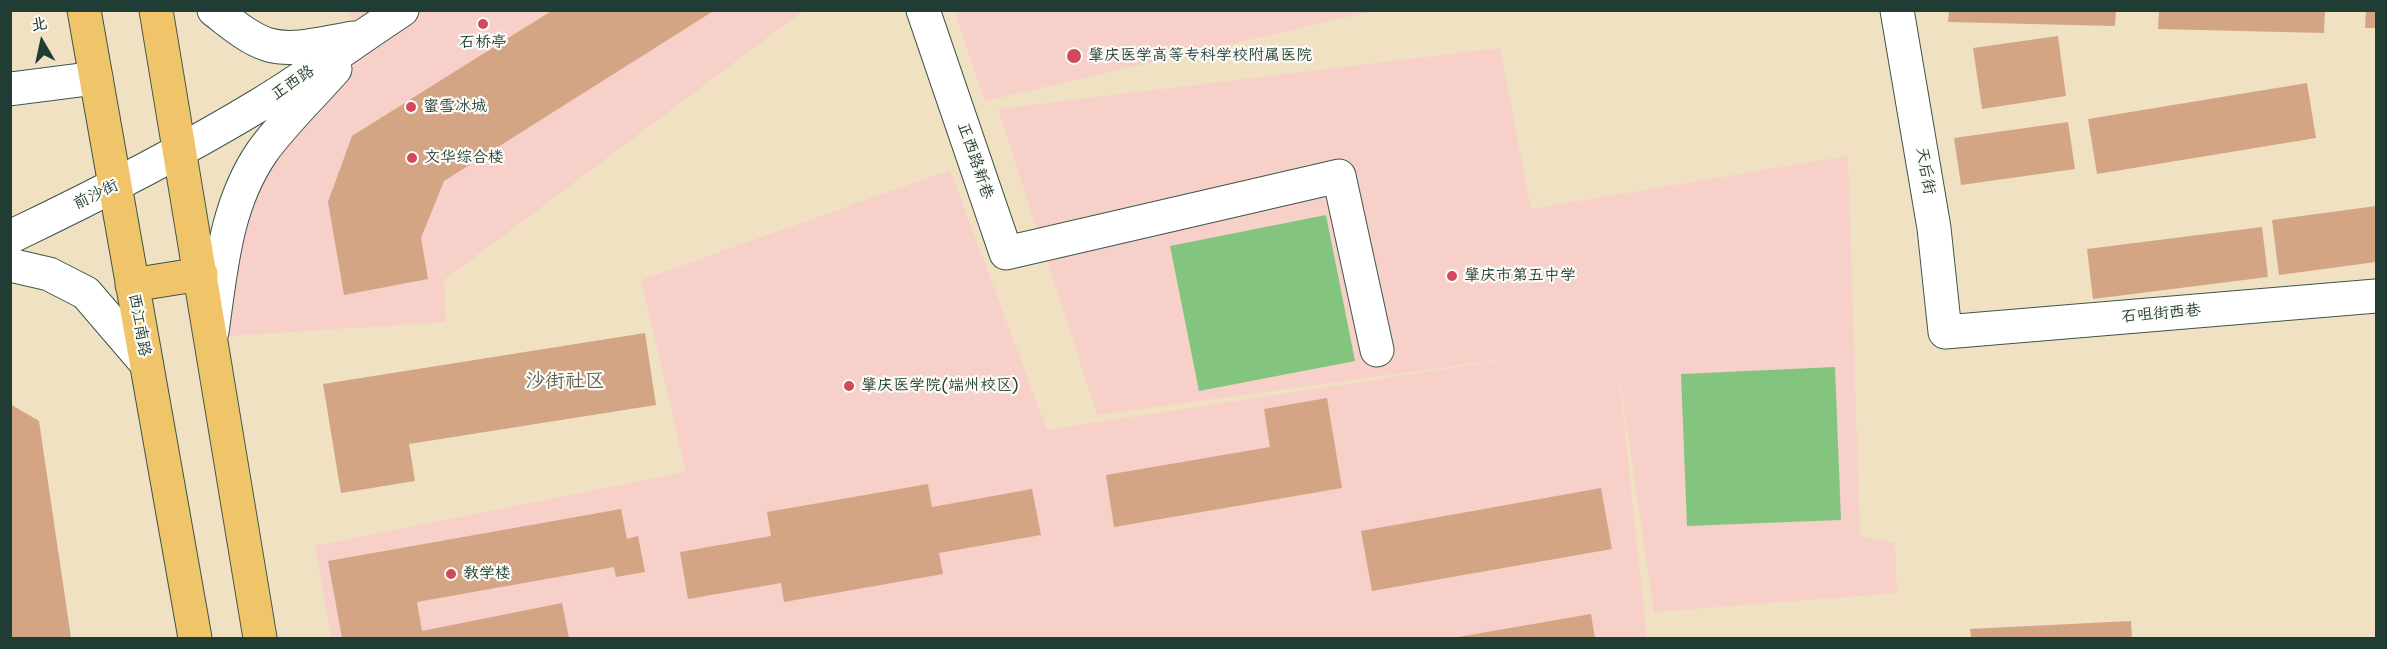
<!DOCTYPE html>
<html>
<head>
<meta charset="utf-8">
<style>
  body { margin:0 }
  #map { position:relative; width:2387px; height:649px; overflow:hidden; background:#f0e1c2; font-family:"Shantell Sans","LXGW WenKai TC",sans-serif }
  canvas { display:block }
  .frame { position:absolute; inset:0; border:12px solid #1f3d34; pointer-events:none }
  .north { position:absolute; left:12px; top:12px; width:60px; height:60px; -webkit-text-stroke:4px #fdfcf7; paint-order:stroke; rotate:351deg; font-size:16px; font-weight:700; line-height:24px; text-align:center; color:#1f3d34 }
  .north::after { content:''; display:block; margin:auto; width:21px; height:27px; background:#1f3d34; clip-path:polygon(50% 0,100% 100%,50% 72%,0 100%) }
</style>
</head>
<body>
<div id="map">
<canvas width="2387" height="649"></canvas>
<div class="frame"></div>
<div class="north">北</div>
</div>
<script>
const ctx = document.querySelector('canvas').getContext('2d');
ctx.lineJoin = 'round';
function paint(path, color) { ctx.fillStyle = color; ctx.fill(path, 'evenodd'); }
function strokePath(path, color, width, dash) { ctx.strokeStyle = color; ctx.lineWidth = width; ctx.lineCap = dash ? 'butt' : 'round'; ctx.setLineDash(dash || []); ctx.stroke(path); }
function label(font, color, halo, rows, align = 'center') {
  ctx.font = font + ' "Shantell Sans","LXGW WenKai TC",sans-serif'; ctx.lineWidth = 4.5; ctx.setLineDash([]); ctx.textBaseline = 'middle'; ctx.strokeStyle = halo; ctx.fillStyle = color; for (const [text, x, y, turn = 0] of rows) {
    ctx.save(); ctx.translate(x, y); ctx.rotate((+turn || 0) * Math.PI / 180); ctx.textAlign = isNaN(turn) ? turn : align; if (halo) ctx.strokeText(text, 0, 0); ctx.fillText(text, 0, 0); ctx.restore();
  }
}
paint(new Path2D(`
  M954,10H1373V11L985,101Z
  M347,11H803L444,280L446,322L212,337L237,198L363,36Z
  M1500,48L1531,209L1848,156L1860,537L1895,542L1897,593L1654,612L1618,367L1647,638H331L315,546L686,472L641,280L950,170L1047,430L1549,353L1097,415L998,109Z`), '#f7d0c9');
paint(new Path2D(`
  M1326,215L1355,361L1199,391L1170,246Z
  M1835,367L1841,520L1687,526L1681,374Z`), '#83c57f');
paint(new Path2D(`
  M553,10H715L444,181L421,238L428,279L344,295L328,202L352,136Z
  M1949,10H2116L2115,26L1948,22Z
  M2159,10H2325L2324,33L2158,29Z
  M2366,10H2376V28H2365Z
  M2058,36L2066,96L1982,109L1973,48Z
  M2307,83L2316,138L2097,174L2088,119Z
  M2068,122L2075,169L1961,185L1954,138Z
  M2376,206V262L2279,275L2272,220Z
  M2262,227L2268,277L2093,299L2087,249Z
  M645,333L656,405L409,444L415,481L341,493L323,384Z
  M1327,398L1342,488L1114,527L1106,475L1270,447L1264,409Z
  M10,404L39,421L71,638H10Z
  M928,484L932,507L1032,489L1041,535L939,553L943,574L784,602L781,583L688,599L680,552L771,536L767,512Z
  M1601,488L1612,549L1372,591L1361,531Z
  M621,509L627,539L638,536L645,572L616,577L614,567L417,602L422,631L562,603L569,638H342L328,561Z
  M1591,614L1595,638H1458V637Z
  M2131,621L2132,638H1971L1970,629Z`), '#d4a585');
const minor = new Path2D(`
  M214,10C231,23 249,39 269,45C295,52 327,42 353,38
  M923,10L1006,253L1339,176L1377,350
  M1897,10L1934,228L1945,332L2376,296
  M10,89L96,78
  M10,237C96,196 180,153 261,104C309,75 355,41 402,10
  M10,265L49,274L86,293L146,363
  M212,332C221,270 225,206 262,152C281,125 312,95 335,69`);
const major = new Path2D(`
  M84,10L195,638
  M156,10L260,638
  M132,285L201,274`);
strokePath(minor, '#3e5649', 35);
strokePath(major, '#3e5649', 35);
strokePath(minor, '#fff', 33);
strokePath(major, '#f0c469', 33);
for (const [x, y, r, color] of [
  [483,24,6,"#d1495b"],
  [1074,56,8,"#d1495b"],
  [411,107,6,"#d1495b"],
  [412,158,6,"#d1495b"],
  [1452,276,6,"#d1495b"],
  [849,386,6,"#d1495b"],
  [451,574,6,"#d1495b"]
]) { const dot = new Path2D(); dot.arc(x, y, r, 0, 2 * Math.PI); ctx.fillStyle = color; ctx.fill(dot); strokePath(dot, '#fdfcf7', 2); }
label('16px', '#1f3d34', '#fdfcf7', [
  ["石桥亭",483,43,"center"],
  ["肇庆医学高等专科学校附属医院",1088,56],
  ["蜜雪冰城",423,107],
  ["文华综合楼",424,158],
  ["肇庆市第五中学",1464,276],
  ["肇庆医学院(端州校区)",861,386],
  ["教学楼",463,574]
], 'left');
label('16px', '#1f3d34', '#fdfcf7', [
  ["正西路",293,83,-34],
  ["正西路新巷",975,161,71],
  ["天后街",1925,171,80],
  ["前沙街",96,195,-26],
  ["石咀街西巷",2161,314,-5],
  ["西江南路",139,325,80]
]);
label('20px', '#5e6150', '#fdfcf7', [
  ["沙街社区",565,382]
]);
</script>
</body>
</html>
